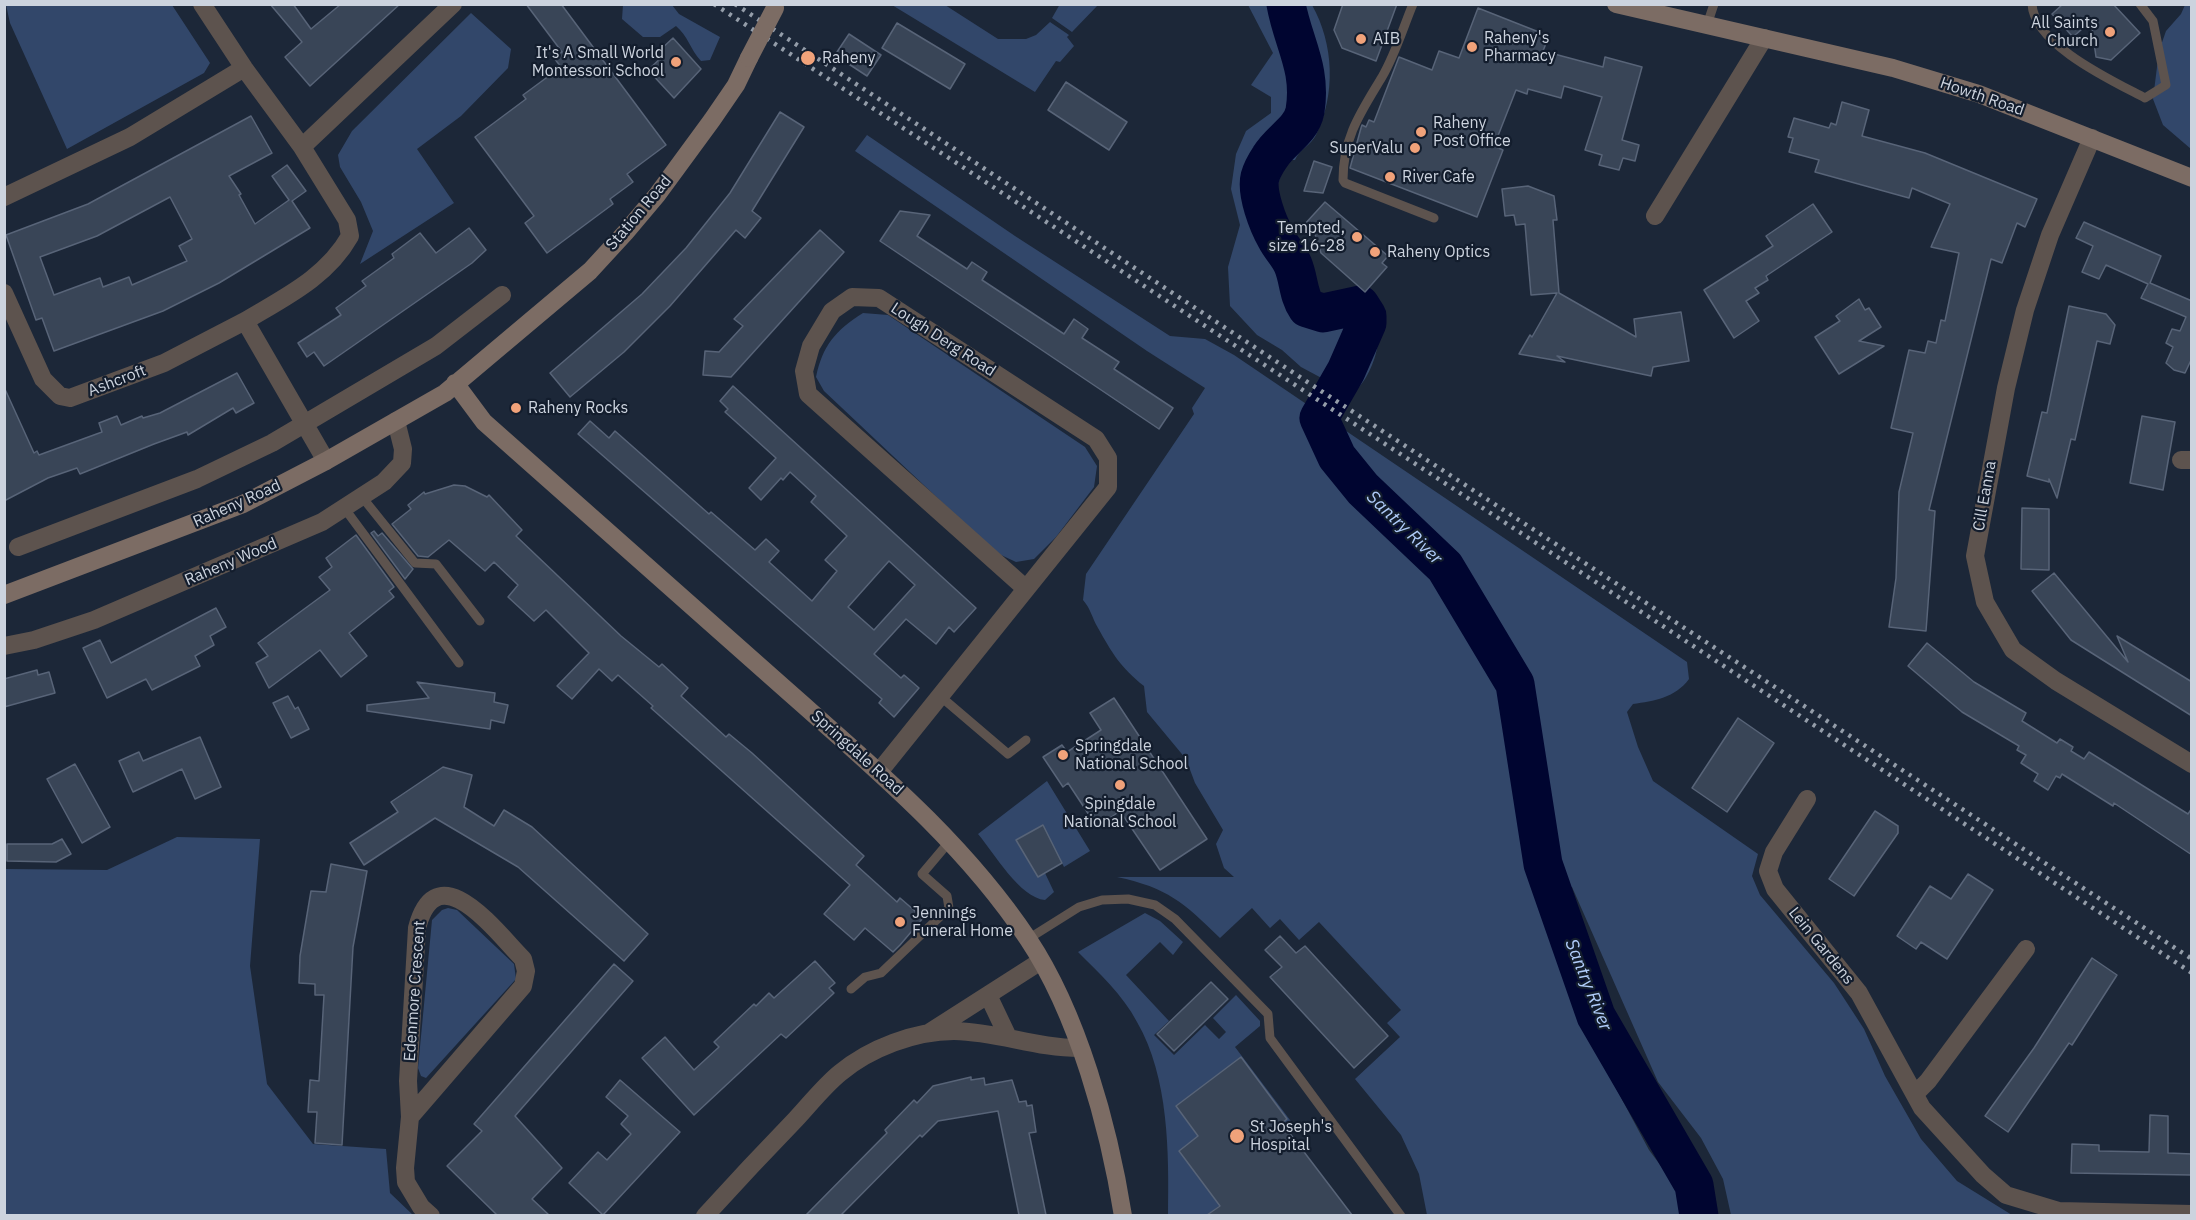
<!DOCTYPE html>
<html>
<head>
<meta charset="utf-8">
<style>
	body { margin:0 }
	#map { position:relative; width:2196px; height:1220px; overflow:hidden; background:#1c2738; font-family:"IBM Plex Sans",sans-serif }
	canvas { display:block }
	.frame { position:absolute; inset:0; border:6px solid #ccd3de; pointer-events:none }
</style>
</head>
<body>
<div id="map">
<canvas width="2196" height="1220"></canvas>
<div class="frame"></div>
</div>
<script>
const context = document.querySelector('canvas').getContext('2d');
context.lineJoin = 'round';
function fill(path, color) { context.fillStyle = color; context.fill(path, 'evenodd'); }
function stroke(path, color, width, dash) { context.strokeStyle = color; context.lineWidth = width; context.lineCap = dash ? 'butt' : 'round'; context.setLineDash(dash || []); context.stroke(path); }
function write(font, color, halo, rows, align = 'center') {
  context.font = font + ' "IBM Plex Sans",sans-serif'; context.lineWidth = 4.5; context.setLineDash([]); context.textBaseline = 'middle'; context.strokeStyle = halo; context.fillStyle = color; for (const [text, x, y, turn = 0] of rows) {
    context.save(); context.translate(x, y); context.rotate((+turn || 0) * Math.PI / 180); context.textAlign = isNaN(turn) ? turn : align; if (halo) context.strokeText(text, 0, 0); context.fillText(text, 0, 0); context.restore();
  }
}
fill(new Path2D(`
	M1060,4H1098V5L1072,32L1052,18Z
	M6,5H172L210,63L204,73L67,149L10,23Z
	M623,5H672L679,14L720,37L710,60L701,61C690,49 688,36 676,26L660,37H643L622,19Z
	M892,5H945L998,39H1026L1036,35L1050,22L1069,35L1067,37L1074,46L1060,62L1056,61L1035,92Z
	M1248,5H1312C1334,44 1336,94 1316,135C1311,145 1299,150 1295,160H1289L1283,169L1265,224C1278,247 1287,264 1293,289L1313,305C1329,305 1348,294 1364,302C1392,317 1375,373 1357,389L1329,382L1301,367L1282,350L1257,335L1230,306L1228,267L1240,225L1231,189L1236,154L1246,131L1271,113V97L1251,85L1273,53Z
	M2185,5H2191V149L2163,125L2153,99L2159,51L2166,31L2181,14Z
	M471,13L511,49L508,68L461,116L417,149L454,203L360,264L373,231L361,202L340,167L338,155L352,131Z
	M867,135L1015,236L1170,336L1205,339L1234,355L1687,662L1689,679C1675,698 1654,701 1633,704L1627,712L1638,747L1653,781L1758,854L1752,876L1760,895L1834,983L1864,1029L1885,1076L1921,1139L1957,1181L2012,1215H1731L1723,1179L1701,1138L1658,1082L1572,887L1536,885L1561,947L1579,1019L1649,1150L1673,1182L1688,1215H1427L1419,1174L1401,1135L1355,1079L1400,1037L1387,1023L1401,1010L1319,922L1299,940L1280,919L1270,928L1252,908L1220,938C1183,902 1168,888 1117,877H1234L1224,868L1216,844L1223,830L1195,783L1186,759L1147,712L1144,686C1121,668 1112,653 1098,628C1092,618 1091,609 1083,600L1086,574L1194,414L1192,408L1205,388L1147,351L855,151Z
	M863,313L888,315L1085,447L1097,466L1094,487L1056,537L1034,559L1016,562L1001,555L981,539L824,391L816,377C823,345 835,331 863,313Z
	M1047,781L1090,851L1064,867L1043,825L1017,840L1045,873L1054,892L1045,900C1020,898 994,853 978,834Z
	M177,837L260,839L250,966L267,1084L313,1144L386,1149L390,1193L413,1215H5V869L107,870Z
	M448,908L457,910L514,964L516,979L426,1078L421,1076L418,1068L432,920L442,910Z
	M1145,913L1160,921L1183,942L1173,955L1160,942L1126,975L1169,1021L1154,1035L1174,1055L1205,1025L1219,1039L1226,1032L1213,1018L1236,995L1260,1021V1026L1235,1047L1296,1128L1277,1125L1240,1190L1207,1215H1168C1169,1153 1169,1077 1137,1022C1123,995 1099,973 1078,952Z`), '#32476a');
stroke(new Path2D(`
	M1286,4C1293,43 1312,68 1305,111C1301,131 1280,140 1270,157C1266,163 1262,170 1260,177C1256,193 1268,224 1276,238C1281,248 1289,255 1293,265C1299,279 1298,295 1307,308L1323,313L1360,305L1367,316V323L1346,371L1319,418L1337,457L1363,489L1445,567L1515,684L1543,864L1596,1016L1694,1185L1699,1216`), '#000530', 39);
const building = new Path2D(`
	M270,4H293L311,29L341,4H400L310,86L285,57L302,42Z
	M526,4H561L666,145L627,174L633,182L610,199L613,204L547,253L525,223L534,216L475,137L526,99L523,95L561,67L554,58L562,52Z
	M1343,4H1397L1376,61L1342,48L1334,30Z
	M2063,4H2113L2140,33L2111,60L2096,57L2091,21L2073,37L2052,14Z
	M1478,8L1549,36L1543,51L1603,67L1605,57L1642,67L1622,140L1639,145L1635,161L1623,158L1619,170L1599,165L1602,155L1585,150L1602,97L1564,86L1561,98L1528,89L1527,94L1516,90L1494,146L1503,150L1477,217L1350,168L1361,128L1362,125L1366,127L1369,120L1374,122L1399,57L1432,70L1439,51L1459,58Z
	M897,23L965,64L950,89L882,48Z
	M849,34L881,55L867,76L835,55Z
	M673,38L701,69L674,98L648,70L663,56L659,51Z
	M1066,82L1127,122L1109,150L1048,110Z
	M1842,102L1869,110L1862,136L1925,153L2037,199L2025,227L2017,223L2002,263L1991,259L1929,510L1935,511L1926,631L1889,627L1896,578L1899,492L1913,433L1891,428L1909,350L1925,353L1928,341L1936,343L1941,320L1945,321L1959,253L1931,247L1950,204L1912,188L1909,198L1815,172L1819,160L1789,152L1793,138L1788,137L1794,118L1829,128L1831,123L1836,125Z
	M780,112L804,127L752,211L761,218L745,238L736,230L670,306L624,352L570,397L550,373L642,294L686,248L730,193Z
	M251,116L272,153L229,176L241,194L239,195L255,224L289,200L272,176L287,165L306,191L292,201L310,228L219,283L163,311L54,351L42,318L36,320L6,235L88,204ZM170,197L192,239L179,246L187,261L132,285L129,277L103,287L100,278L54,295L40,257L97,236Z
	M1314,161L1332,167L1323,193L1304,191Z
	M1528,186L1554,196L1557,220H1553L1559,293L1636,337L1634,319L1681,312L1689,361L1653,367L1651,376L1557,356L1565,362L1519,354L1530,335L1532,337L1557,293L1531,295L1525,224L1516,225L1514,215L1505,216L1502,189Z
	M1325,202L1388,256L1382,263L1387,267L1365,292L1321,253L1315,234L1304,225Z
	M1813,204L1832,232L1766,276L1768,280L1755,288L1759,293L1746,301L1759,321L1734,338L1704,290L1773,246L1766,236Z
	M900,211L930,215L917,236L967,269L972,262L987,272L982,280L1064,334L1074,319L1088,329L1082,338L1119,362L1114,369L1173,408L1159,429L880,241Z
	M2084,222L2161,256L2150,283L2192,301V358L2185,373L2174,370L2166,363L2173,347L2166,343L2172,329L2180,331L2186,317L2141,298L2148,284L2106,265L2099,279L2082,272L2093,246L2076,238Z
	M469,228L486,250L472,263L324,366L314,352L307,357L298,343L341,315L336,308L366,286L362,281L394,258L392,254L420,233L436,253Z
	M820,230L844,252L731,377L703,375L705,351L719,352L743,326L734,319Z
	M1859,299L1865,310L1869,308L1881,327L1859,341L1884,346L1839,374L1815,337L1840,321L1836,316Z
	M2069,306L2106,314L2115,325L2110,344L2097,341L2075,440L2071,439L2057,498L2049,479V482L2027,476L2042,412L2047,413Z
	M237,373L254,403L236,413L233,408L188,435L187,432L154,444L80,474L77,468L48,478L4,501V387L34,453L37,451L39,455L102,432L99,423L117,416L121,425L142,416L143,418L160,413Z
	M733,386L976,608L954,632L949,627L936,644L906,619L874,654L901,678L904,675L919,688L894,717L879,703L882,699L578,434L590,421L609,438L615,431L709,514L711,512L755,550L766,539L779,551L769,562L812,601L837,571L825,560L847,536L811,502L816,496L790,472L783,480L781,478L761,500L749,488L776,458L725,412L728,409L720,401ZM889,561L915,585L874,630L848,607Z
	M2142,416L2175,422L2163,490L2130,483Z
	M454,485L465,486L487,497L489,495L522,530L516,536L621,636L659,667L662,664L688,688L681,696L726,737L729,734L752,753L864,856L856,865L897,902L900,898L923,918L900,945L893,952L865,928L854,940L824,914L850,885L651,708L653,706L618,675L612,681L599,669L572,699L557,686L589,653L546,610L534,621L508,597L518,585L494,562L485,571L449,540L428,557L418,556L392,524L411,509L408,505L424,492L425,494Z
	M2022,508L2049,509V570L2021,569Z
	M374,531L378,536L382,533L413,569L405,579L371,533Z
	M356,535L394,587L389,591L394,597L349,633L367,656L341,677L320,650L269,688L256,663L268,656L258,643L330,590L319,577L332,567L326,558Z
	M2054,573L2128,662L2117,636L2192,682V716L2071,640L2032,591Z
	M216,608L226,627L210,636L214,645L195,656L200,666L152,690L146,679L107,698L83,648L100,640L111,663Z
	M1927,643L1974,682L2026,713L2022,721L2057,743L2060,739L2073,747L2071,751L2084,759L2089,752L2188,814L2192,808V855L2114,803L2113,806L2062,774L2060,778L2056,776L2048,790L2034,781L2038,774L2021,763L2026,755L2017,750L2019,746L1962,712L1908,666Z
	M37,670L38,675L49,672L55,693L4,707V679Z
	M417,682L495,693L494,702L508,705L504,723L491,720L490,729L367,711V705L429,698Z
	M288,696L295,709L298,707L309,729L291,738L273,703Z
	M1114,698L1207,839L1160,870L1120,811L1097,827L1068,783L1063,787L1043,757L1062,745L1067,752L1101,730L1090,713Z
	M1738,718L1774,743L1727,812L1692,788Z
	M200,737L221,787L195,799L182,769L133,792L119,761L139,752L143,761Z
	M75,764L110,827L82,843L47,779Z
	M443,767L472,775L464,807L494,826L504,810L532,827L648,934L624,961L518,867L435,818L364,865L350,843L398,812L391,802Z
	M1875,811L1898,826V833L1854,896L1829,879Z
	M1043,825L1062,863L1038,877L1016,840Z
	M62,839L71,854L56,862L7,861V844H52Z
	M331,864L367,871L353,947L342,1145L315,1143L317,1112H308L310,1080L319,1081L324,995H315V984L299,983L300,956L311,891L326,892Z
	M1968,874L1993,890L1947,959L1921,942L1916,949L1897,936L1930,886L1951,899Z
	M1280,936L1296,953L1305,946L1388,1036L1354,1068L1270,977L1282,967L1265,950Z
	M2092,958L2117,975L2072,1045L2069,1043L2008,1132L1985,1116L2034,1048Z
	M815,961L835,983L829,988L834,993L786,1038L781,1034L694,1115L642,1058L665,1037L694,1070L719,1047L714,1042L754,1004L756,1006L769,993L774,998Z
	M614,964L633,981L515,1116L562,1168L532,1199L549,1215H497L447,1166L482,1131L474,1124Z
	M1211,982L1228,999L1174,1051L1157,1034Z
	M1241,1057L1287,1119L1282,1123L1352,1215H1207L1220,1206L1179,1151L1198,1136L1176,1106Z
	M971,1077V1080L984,1078L985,1085L1012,1080L1019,1102L1026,1101L1027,1106L1032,1105L1036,1132L1029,1133L1046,1215H1019L998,1111L938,1121L922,1137L920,1135L841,1215H806L887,1133L885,1130L914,1100L917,1103L933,1086Z
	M620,1080L680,1132L603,1215L569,1183L598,1152L607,1160L631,1134L621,1124L628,1116L606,1097Z
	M2150,1115L2168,1116V1153L2192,1154V1175L2071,1173L2072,1144L2099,1145V1151L2149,1152Z`);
fill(building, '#394557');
stroke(building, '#586478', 1.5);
stroke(new Path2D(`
	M1413,4C1403,28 1395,55 1382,77C1361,112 1343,137 1343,180L1345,183L1434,218
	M2032,4C2034,45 2113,81 2145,98L2166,85L2153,21L2140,4
	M1707,25L1714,4
	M362,497L415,563L436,564L480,621
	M345,509L459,663
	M940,696L1008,754L1026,740
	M1028,939L1079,907L1102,900L1128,899L1155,905L1175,919L1268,1014L1270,1038L1401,1216
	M851,989L865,977L881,973L949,908L947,896L922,874L949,842`), '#5d534e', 9);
stroke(new Path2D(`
	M202,4L244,68L302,147L347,220L350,236C327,277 285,297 245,321L326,461
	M2092,138L2050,235L2025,310L2006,388L1975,556L1985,602L2013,650L2056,681L2192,764
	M302,147L453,4
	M4,197L130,137L244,68
	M1655,216L1764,38
	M4,293L43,379L60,396L70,398L164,363L245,321
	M2181,460H2192
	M18,547L197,479L272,443L436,346L502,295
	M4,646L34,640L94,620L322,522L384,482L402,463L403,449L396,421
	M879,772L1108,487V458L1096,439L879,298L852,297L832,311L811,346L804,371L808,394L1025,588
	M1807,799L1774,852L1768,871L1775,889L1859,993L1922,1108L1983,1175L2006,1195L2059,1211L2192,1214
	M988,995L1008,1037
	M930,1032L1041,961
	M1915,1094L1928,1081L2026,949
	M410,1117L523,986L526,971L523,959C497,933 437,851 417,928L408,1081L410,1117L405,1168L406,1182L421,1207L431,1216
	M705,1216C735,1183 765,1151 796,1119C810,1104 824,1086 840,1073C870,1048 915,1031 954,1031C1000,1032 1035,1048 1080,1048`), '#5d534e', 18);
stroke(new Path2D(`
	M1616,4L1893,68L1979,94L2192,178
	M455,383L484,422C584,511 684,599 783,687C871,765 963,841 1028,939C1078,1014 1109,1127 1123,1216
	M4,595L243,504L326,461L445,393L590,271L625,233L657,195L712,120L736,85L749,58`), '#7c6c64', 18);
stroke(new Path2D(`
	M714,4L2192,973
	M735,4L1315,387L2192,959`), '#949da9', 4.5, [3, 6]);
stroke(new Path2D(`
	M749,58L775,8`), '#7c6c64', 18);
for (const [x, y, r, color] of [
	[2110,32,6,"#f0a27a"],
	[1361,39,6,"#f0a27a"],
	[1472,47,6,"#f0a27a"],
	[808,58,8,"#f0a27a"],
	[676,62,6,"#f0a27a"],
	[1421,132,6,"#f0a27a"],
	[1415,148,6,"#f0a27a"],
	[1390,177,6,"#f0a27a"],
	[1357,237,6,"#f0a27a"],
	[1375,252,6,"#f0a27a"],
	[516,408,6,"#f0a27a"],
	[1063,755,6,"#f0a27a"],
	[1120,785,6,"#f0a27a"],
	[900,922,6,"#f0a27a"],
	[1237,1136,8,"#f0a27a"]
]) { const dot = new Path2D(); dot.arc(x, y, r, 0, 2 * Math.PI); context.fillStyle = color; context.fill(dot); stroke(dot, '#131d2d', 2); }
write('16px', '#ccd3de', '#131d2d', [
	["All Saints",2098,23,"right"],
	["Church",2098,41,"right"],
	["Raheny's",1484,38],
	["Pharmacy",1484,56],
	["AIB",1373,39],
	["It's A Small World",664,53,"right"],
	["Montessori School",664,71,"right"],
	["Raheny",822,58],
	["Raheny",1433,123],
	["Post Office",1433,141],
	["SuperValu",1403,148,"right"],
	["River Cafe",1402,177],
	["Tempted,",1345,228,"right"],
	["size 16-28",1345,246,"right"],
	["Raheny Optics",1387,252],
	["Raheny Rocks",528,408],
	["Springdale",1075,746],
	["National School",1075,764],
	["Spingdale",1120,804,"center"],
	["National School",1120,822,"center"],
	["Jennings",912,913],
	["Funeral Home",912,931],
	["St Joseph's",1250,1127],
	["Hospital",1250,1145]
], 'left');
write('16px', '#ccd3de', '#131d2d', [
	["Howth Road",1982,97,19],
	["Station Road",639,213,-50],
	["Lough Derg Road",943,340,33],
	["Ashcroft",117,381,-21],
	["Cill Eanna",1985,496,-80],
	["Raheny Road",237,504,-24],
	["Raheny Wood",231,562,-23],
	["Springdale Road",857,753,42],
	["Lein Gardens",1821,946,51],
	["Edenmore Crescent",415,991,-86]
]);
write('italic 18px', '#b0ccfa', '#131d2d', [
	["Santry River",1404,528,44],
	["Santry River",1588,985,68]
]);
</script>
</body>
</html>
